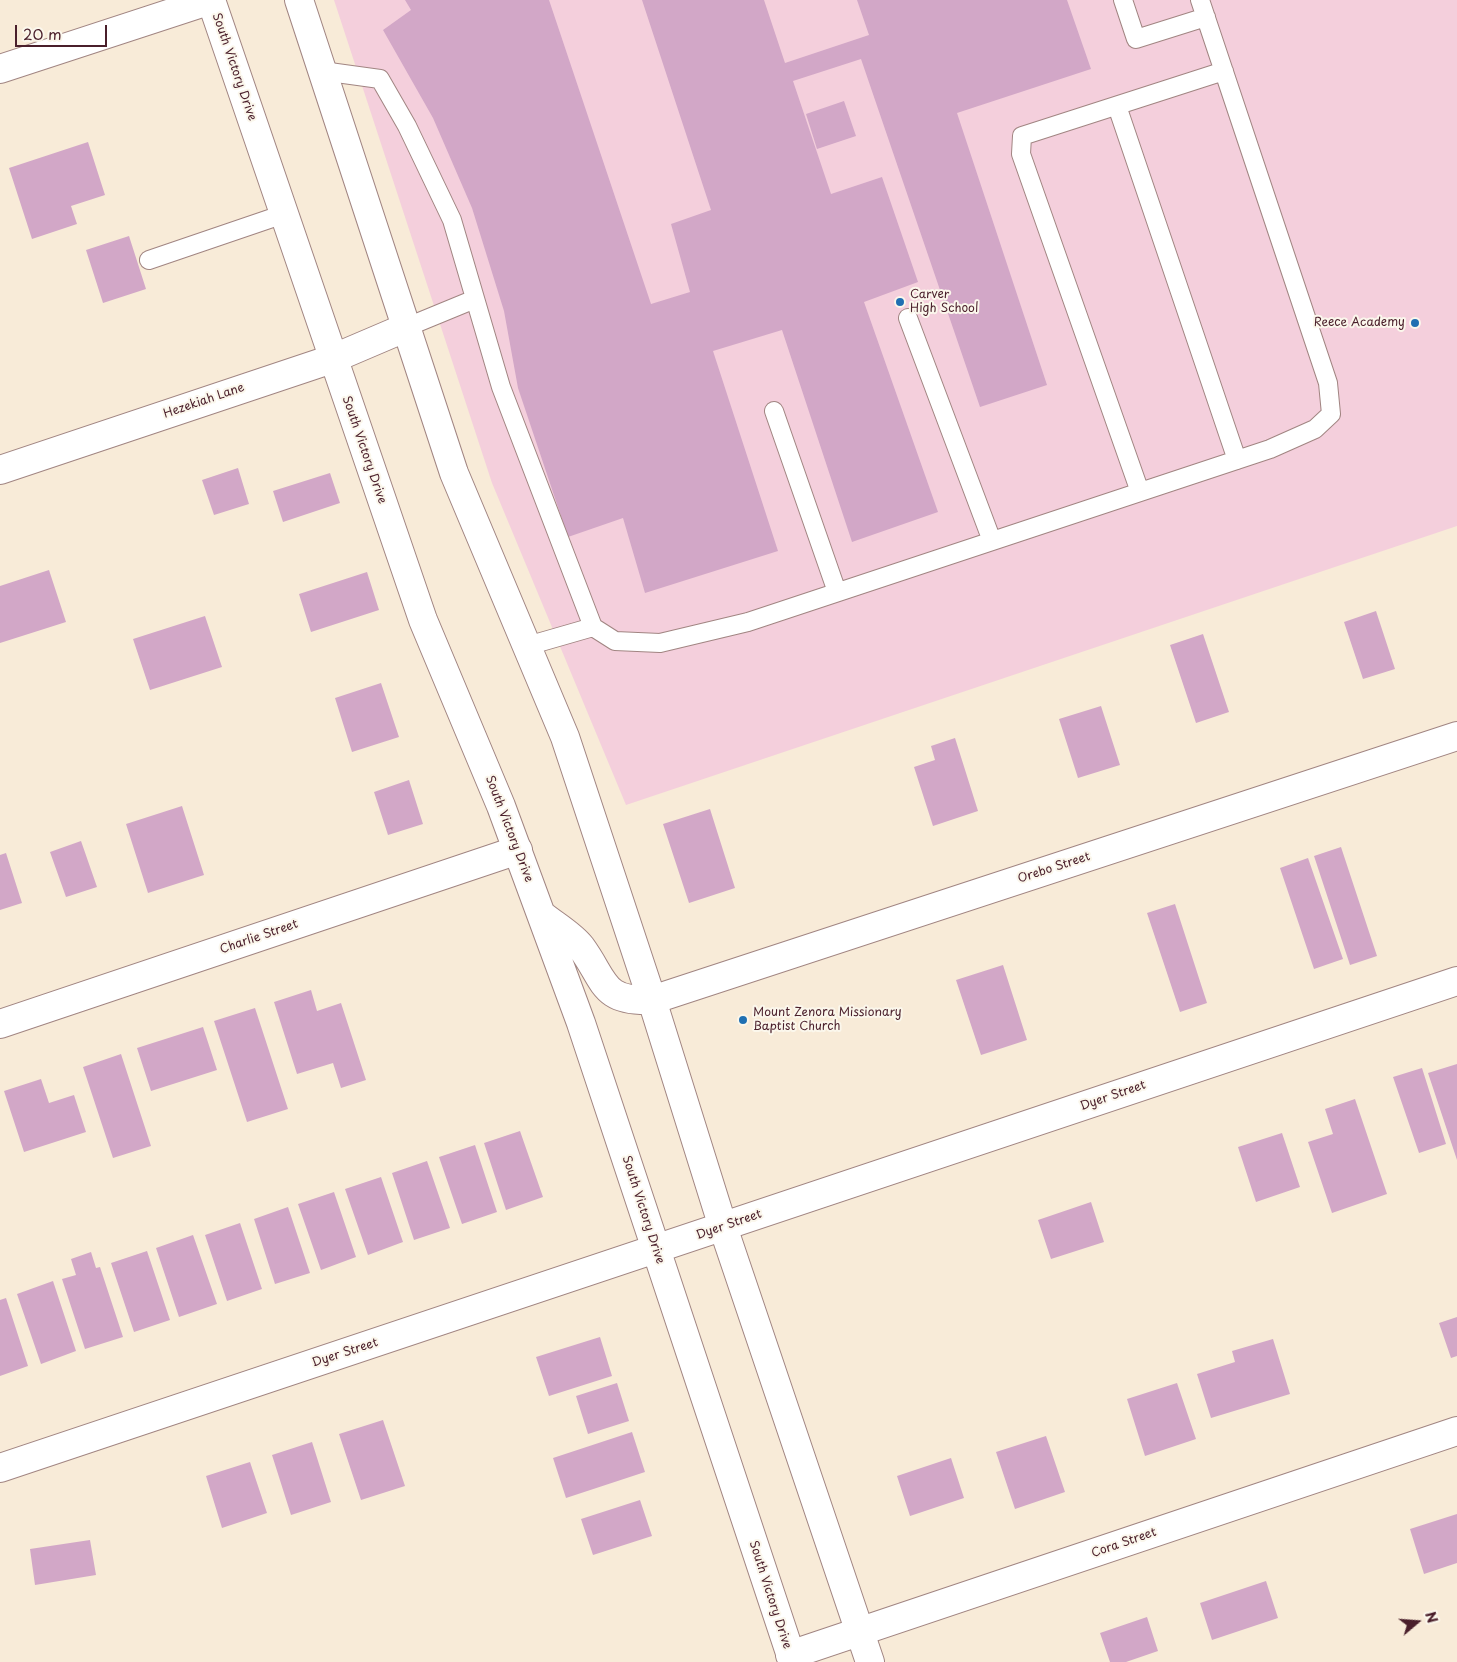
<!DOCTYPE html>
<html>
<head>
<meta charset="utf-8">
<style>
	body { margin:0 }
	#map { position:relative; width:1457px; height:1662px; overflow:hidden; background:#f8ebd8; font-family:"Playpen Sans",sans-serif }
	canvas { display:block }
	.north { position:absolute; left:1392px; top:1597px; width:50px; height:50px; -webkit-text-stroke:4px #fbf7ec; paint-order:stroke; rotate:72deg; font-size:14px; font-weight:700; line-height:20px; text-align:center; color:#4a1f2b }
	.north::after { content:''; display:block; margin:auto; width:18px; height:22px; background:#4a1f2b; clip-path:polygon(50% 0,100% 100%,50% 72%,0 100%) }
	.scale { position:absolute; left:15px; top:25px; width:92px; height:22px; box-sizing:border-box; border:2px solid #4a1f2b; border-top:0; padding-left:6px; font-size:15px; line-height:18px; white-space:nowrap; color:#4a1f2b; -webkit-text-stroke:4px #fbf7ec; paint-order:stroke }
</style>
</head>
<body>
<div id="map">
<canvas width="1457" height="1662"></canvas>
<div class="north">N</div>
<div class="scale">20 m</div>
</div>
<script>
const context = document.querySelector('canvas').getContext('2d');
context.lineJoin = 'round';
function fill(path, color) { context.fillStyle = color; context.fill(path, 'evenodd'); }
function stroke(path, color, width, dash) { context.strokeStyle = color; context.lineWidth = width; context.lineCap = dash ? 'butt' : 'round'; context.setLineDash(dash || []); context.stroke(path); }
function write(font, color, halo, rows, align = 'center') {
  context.font = font + ' "Playpen Sans",sans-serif'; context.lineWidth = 4; context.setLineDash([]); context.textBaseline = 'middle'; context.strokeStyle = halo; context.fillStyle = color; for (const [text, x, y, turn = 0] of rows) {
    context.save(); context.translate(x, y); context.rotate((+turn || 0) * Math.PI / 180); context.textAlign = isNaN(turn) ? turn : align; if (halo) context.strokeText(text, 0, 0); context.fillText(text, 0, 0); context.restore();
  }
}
fill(new Path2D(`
	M334,0H1457V526L626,805L492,483Z`), '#f4cfdc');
fill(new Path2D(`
	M405,0H549L651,304L690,292L671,224L711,210L642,0H764L785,63L869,35L857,0H1067L1091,69L957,113L1047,385L980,407L861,59L793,81L831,194L882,177L918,282L864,302L938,512L852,542L782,330L713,351L778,551L645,593L623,518L568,537L518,388L504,311L472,208L433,118L383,30L411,10Z
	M844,101L856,136L817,149L806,114Z
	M88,142L105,195L71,206L77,224L32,239L9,168Z
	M129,236L146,289L103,303L86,250Z
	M238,468L249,504L214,515L202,480Z
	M330,473L340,503L283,522L273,491Z
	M49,570L66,622L0,643V586Z
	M367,572L379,610L311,632L299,594Z
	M1376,611L1395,669L1363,679L1344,622Z
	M205,616L222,667L150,690L133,639Z
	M1203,634L1229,712L1196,723L1170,645Z
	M381,683L399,737L352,752L335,698Z
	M1101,706L1120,765L1078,778L1059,719Z
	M955,738L978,811L933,826L914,767L935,760L931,746Z
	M409,780L423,824L388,835L374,792Z
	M182,806L204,875L148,893L126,824Z
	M710,809L735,888L689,903L663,824Z
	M81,841L97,887L66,897L50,852Z
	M1341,847L1377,956L1350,965L1314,856Z
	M6,853L22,903L0,910V855Z
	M1308,858L1343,959L1314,969L1280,868Z
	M1175,904L1207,1003L1180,1012L1147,913Z
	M1003,965L1027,1040L981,1055L956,980Z
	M311,990L317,1011L341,1003L366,1080L341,1088L333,1063L297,1074L274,1002Z
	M255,1008L288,1109L247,1122L214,1021Z
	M203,1027L217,1070L151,1091L137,1048Z
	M121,1054L151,1146L113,1158L83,1067Z
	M1457,1064V1160L1428,1073Z
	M1422,1068L1446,1144L1419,1153L1393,1077Z
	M41,1079L49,1103L74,1095L86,1132L24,1152L4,1091Z
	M1355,1099L1387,1194L1332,1213L1308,1142L1333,1134L1325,1109Z
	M520,1131L543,1197L506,1210L484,1143Z
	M1282,1133L1300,1187L1256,1202L1238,1147Z
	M475,1145L497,1212L462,1224L439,1157Z
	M427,1161L450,1228L414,1240L392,1173Z
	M381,1177L403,1242L368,1255L345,1189Z
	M334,1192L356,1257L321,1270L298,1204Z
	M1091,1202L1104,1242L1051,1259L1038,1220Z
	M288,1207L310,1273L275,1284L254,1219Z
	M240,1223L262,1289L227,1301L205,1235Z
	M193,1235L217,1304L179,1317L156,1248Z
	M147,1251L170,1320L134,1332L111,1263Z
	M91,1252L96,1268L100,1267L123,1337L85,1349L62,1279L76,1275L71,1259Z
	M53,1281L76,1351L41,1364L17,1294Z
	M6,1298L28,1366L0,1376V1300Z
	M1457,1317V1356L1451,1358L1439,1323Z
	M600,1337L612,1376L549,1396L536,1357Z
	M1273,1339L1290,1394L1211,1418L1197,1374L1235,1362L1232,1351Z
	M617,1383L629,1421L588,1434L576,1396Z
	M1177,1383L1196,1439L1145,1456L1127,1399Z
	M383,1420L405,1486L361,1500L339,1434Z
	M632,1432L645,1472L566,1498L553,1458Z
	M1046,1436L1065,1492L1015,1509L996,1452Z
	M312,1442L331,1502L291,1515L272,1455Z
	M951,1458L964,1498L910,1516L897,1476Z
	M250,1462L267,1513L222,1528L206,1476Z
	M640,1500L652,1536L593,1555L581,1519Z
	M1457,1514V1563L1424,1574L1410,1529Z
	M90,1540L96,1575L35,1585L30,1549Z
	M1266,1581L1278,1618L1212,1640L1200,1603Z
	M1147,1617L1158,1651L1126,1662H1110L1100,1633Z`), '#d2a7c7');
const lane = new Path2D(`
	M1123,0L1136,39L1206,17
	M322,71L380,79L407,126L452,220L501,387L593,627
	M1117,106L1237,460
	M149,260L284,214
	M908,318L992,541
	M407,327L475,299
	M774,411L837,592
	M1140,492L1021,154L1022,136L1224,71
	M527,646L593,627L615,641L660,643L748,622L1270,449L1315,429L1331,414L1328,383L1200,0`);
const street = new Path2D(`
	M0,69L211,0
	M0,470L332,359L407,327
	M652,1000L1457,736
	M0,1024L518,850
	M0,1468L1457,981
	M790,1655L1457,1431`);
const secondary = new Path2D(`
	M211,0L423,620L501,806L581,1023L793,1662
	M299,0L454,473L565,737L652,1000L723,1227L870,1662
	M542,915C554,925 572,935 581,947C606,981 601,1002 652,1000`);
stroke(lane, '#a18582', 20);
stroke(street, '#a18582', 30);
stroke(secondary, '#a18582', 30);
stroke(lane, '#fff', 18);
stroke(street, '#fff', 28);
stroke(secondary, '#fff', 28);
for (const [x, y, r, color] of [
	[900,302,5,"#1f6fb2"],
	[1415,323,5,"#1f6fb2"],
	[743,1020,5,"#1f6fb2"]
]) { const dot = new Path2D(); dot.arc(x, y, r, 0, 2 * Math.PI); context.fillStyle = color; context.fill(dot); stroke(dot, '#fbf7ec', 2); }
write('12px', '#4a1f2b', '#fbf7ec', [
	["South Victory Drive",234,67,71],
	["Hezekiah Lane",204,401,-19],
	["South Victory Drive",364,450,71],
	["South Victory Drive",509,829,69],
	["Orebo Street",1054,868,-18],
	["Charlie Street",259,937,-19],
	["Dyer Street",1113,1096,-19],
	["South Victory Drive",643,1210,72],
	["Dyer Street",729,1225,-19],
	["Dyer Street",345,1353,-18],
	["Cora Street",1124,1543,-19],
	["South Victory Drive",770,1595,72]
]);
write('12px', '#4a1f2b', '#fbf7ec', [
	["Carver",910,295],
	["High School",910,309],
	["Reece Academy",1405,323,"right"],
	["Mount Zenora Missionary",753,1013],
	["Baptist Church",753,1027]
], 'left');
</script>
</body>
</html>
